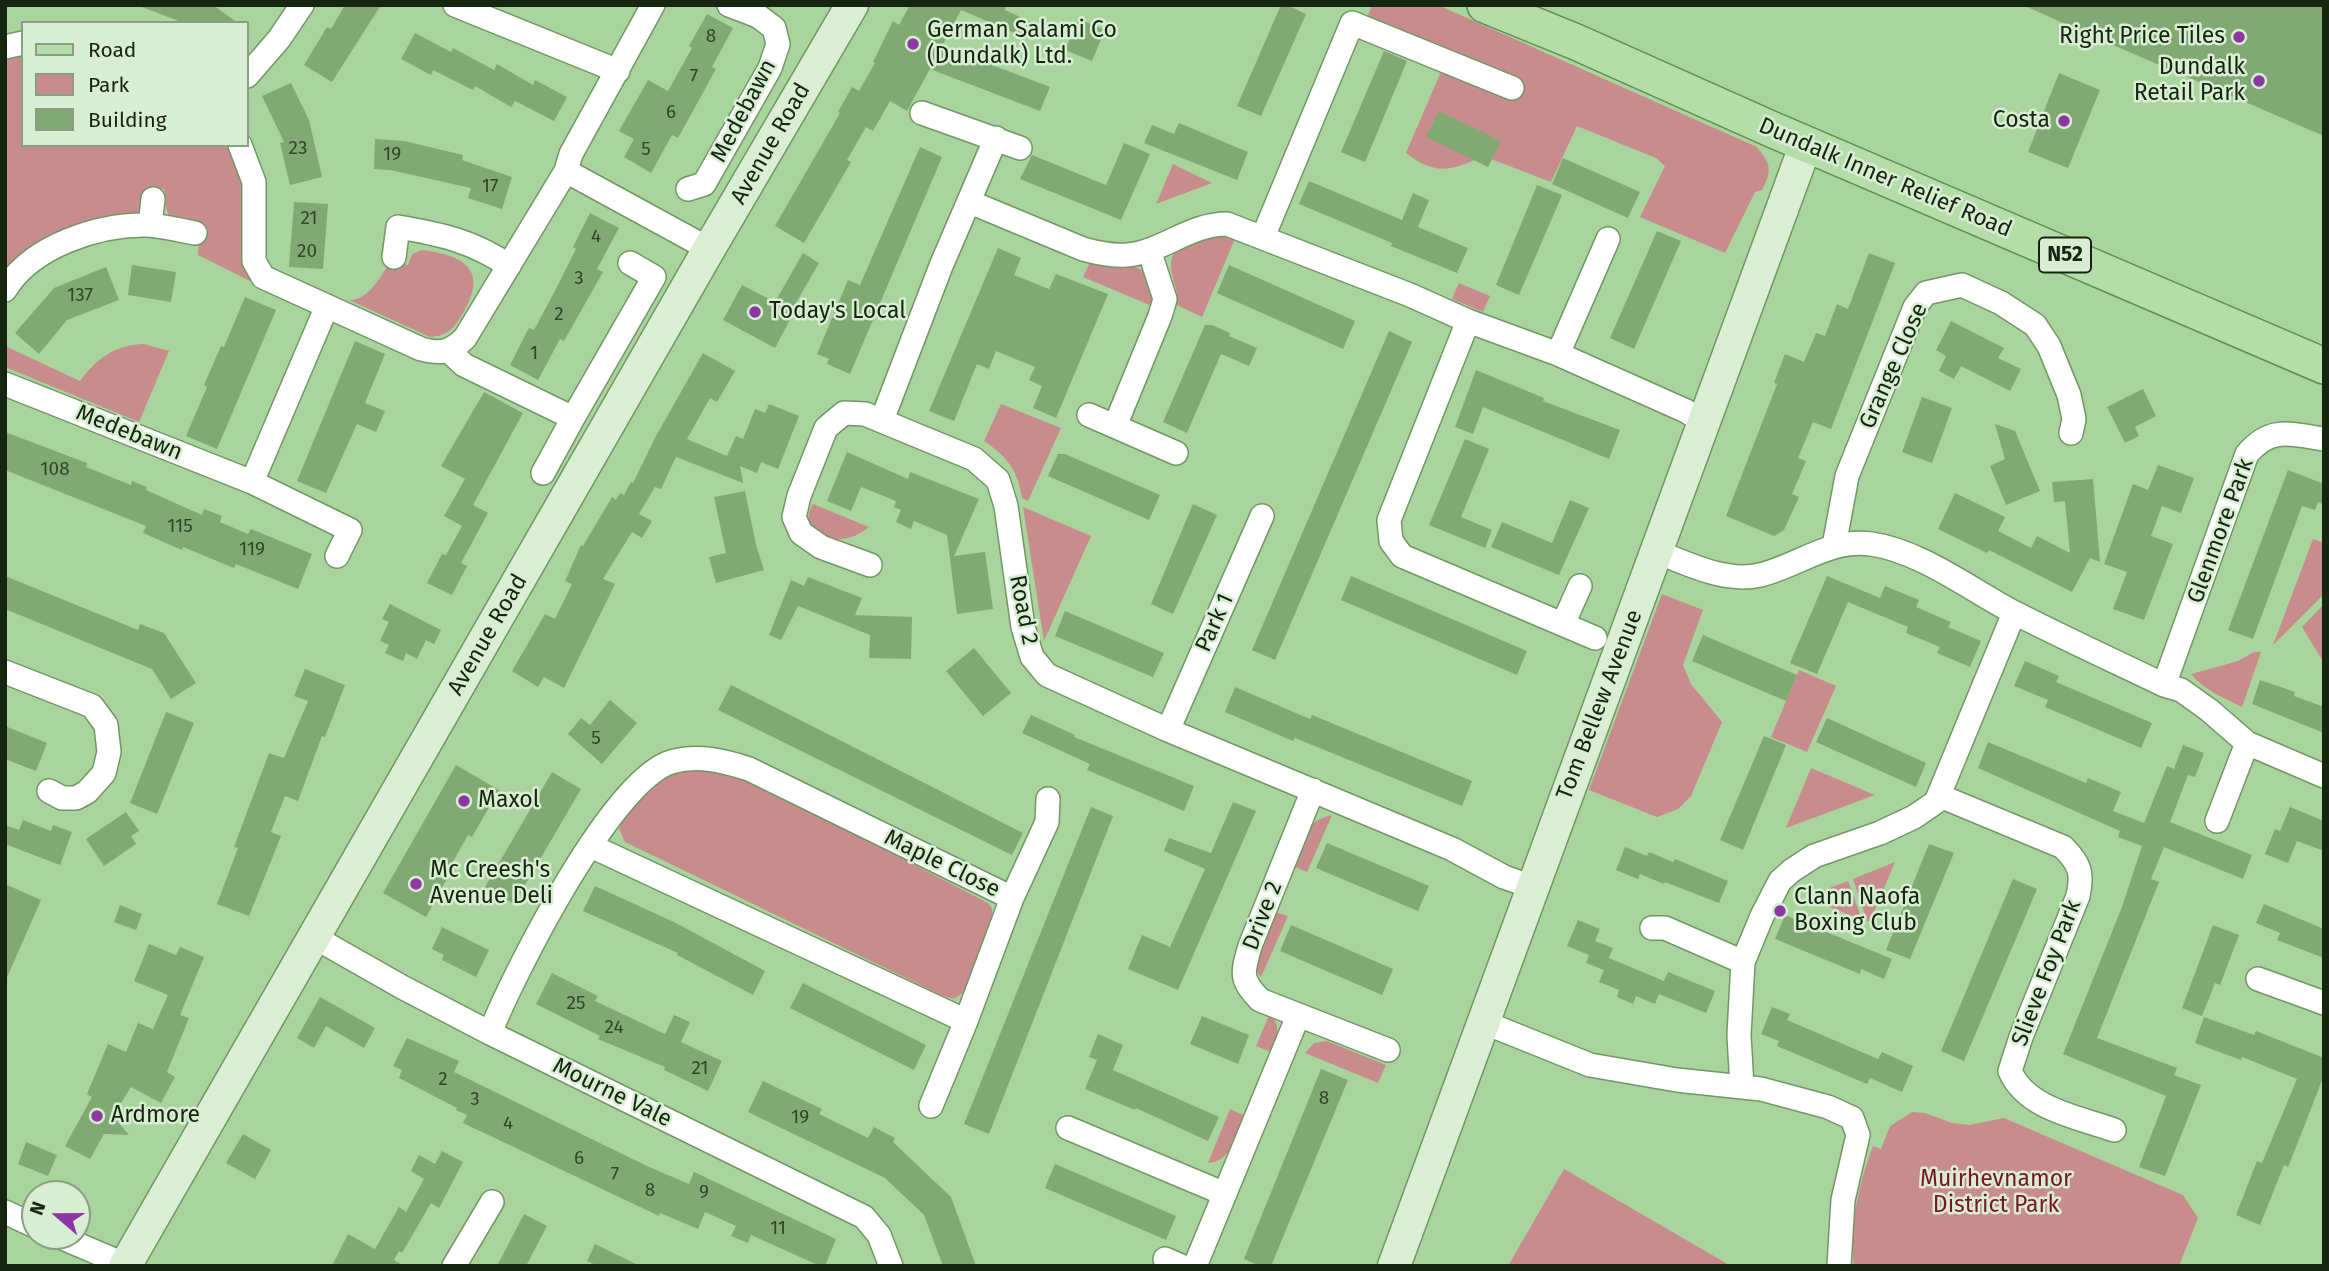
<!DOCTYPE html>
<html>
<head>
<meta charset="utf-8">
<style>
	body { margin:0 }
	#map { position:relative; width:2329px; height:1271px; overflow:hidden; background:#a9d49d; font-family:"Fira Sans",sans-serif }
	canvas { display:block }
	.frame { position:absolute; inset:0; border:7px solid #152510; pointer-events:none }
	.legend { position:absolute; left:21px; top:21px; width:228px; height:126px; box-sizing:border-box; background:#d8eed2; border:2px solid #8a9e84; margin:0; padding:9px 12px; list-style:none; font-size:21px; color:#152510 }
	.legend li { display:flex; align-items:center; gap:14px; height:35px }
	.legend b { width:35px; border:2px solid #8a9e84 }
	.north { position:absolute; left:21px; top:1180px; width:70px; height:70px; box-sizing:border-box; background:#d8eed2; border:2px solid #8a9e84; border-radius:50%; rotate:290deg; font-size:19px; font-weight:700; line-height:28px; text-align:center; color:#152510 }
	.north::after { content:''; display:block; margin:auto; width:24px; height:32px; background:#8d36a4; clip-path:polygon(50% 0,100% 100%,50% 72%,0 100%) }
</style>
</head>
<body>
<div id="map">
<canvas width="2329" height="1271"></canvas>
<div class="frame"></div>
<ul class="legend">
<li><b style="height:9px;background:#b5dda9"></b>Road</li>
<li><b style="height:19px;background:#c98c8d"></b>Park</li>
<li><b style="height:19px;background:#81a974"></b>Building</li>
</ul>
<div class="north">N</div>
</div>
<script>
const context = document.querySelector('canvas').getContext('2d');
context.lineJoin = 'round';
function fill(path, color) { context.fillStyle = color; context.fill(path, 'evenodd'); }
function stroke(path, color, width, dash) { context.strokeStyle = color; context.lineWidth = width; context.lineCap = dash ? 'butt' : 'round'; context.setLineDash(dash || []); context.stroke(path); }
function write(font, color, halo, rows, align = 'center') {
  context.font = font + ' "Fira Sans",sans-serif'; context.lineWidth = 5; context.setLineDash([]); context.textBaseline = 'middle'; context.strokeStyle = halo; context.fillStyle = color; for (const [text, x, y, turn = 0] of rows) {
    context.save(); context.translate(x, y); context.rotate((+turn || 0) * Math.PI / 180); context.textAlign = isNaN(turn) ? turn : align; if (halo) context.strokeText(text, 0, 0); context.fillText(text, 0, 0); context.restore();
  }
}
fill(new Path2D(`
	M1372,5H1438L1757,147C1770,163 1773,170 1762,190L1755,192L1725,253L1640,217L1665,166L1656,158L1577,126L1551,182L1483,156C1451,171 1436,176 1406,153L1443,67L1362,31Z
	M23,47V145H235L245,170L249,275L252,282L198,255L200,223C167,217 167,223 164,189H147L144,207L136,215L81,226L49,237L23,254L5,276V52Z
	M1173,164L1212,183L1156,204Z
	M1237,234L1202,317L1177,305C1180,282 1162,270 1177,247L1199,237Z
	M422,250C464,255 489,270 463,313C454,328 448,336 430,337L349,300C370,300 380,276 391,261L408,265L412,254Z
	M1090,262C1106,269 1113,262 1128,265C1150,269 1156,286 1152,306L1083,277Z
	M1459,283L1490,296L1483,312L1452,299Z
	M144,344L169,351L139,422L5,367V346L80,381C97,358 115,345 144,344Z
	M1001,404L1061,428L1028,501L1022,498C1018,471 1007,456 984,441Z
	M813,504L869,527C855,538 844,541 826,538C812,528 803,520 813,504Z
	M1023,507L1091,536L1044,641Z
	M2313,539L2324,543V594L2273,645Z
	M1662,594L1703,610L1683,665L1691,684L1722,722L1691,796L1678,809L1657,817L1589,790Z
	M2324,604V663L2302,627Z
	M2254,652H2261L2242,707C2224,698 2204,690 2191,674L2238,661Z
	M1799,670L1836,686L1807,752L1771,737Z
	M1811,768L1875,795L1786,828Z
	M707,770L750,780L988,903L992,909L993,920L967,990L954,999L941,995L625,842L619,829C633,787 665,771 707,770Z
	M1332,815L1307,872L1290,865C1302,842 1304,821 1332,815Z
	M1895,862L1870,921H1867L1853,879Z
	M1848,881L1862,920L1806,897Z
	M1272,911L1288,916L1261,977L1255,968Z
	M1270,1013C1281,1026 1278,1037 1271,1052L1256,1046Z
	M1327,1041L1386,1065L1378,1083L1305,1053L1314,1043Z
	M1230,1109L1245,1116C1237,1134 1231,1162 1208,1163Z
	M1912,1112L1925,1113L1952,1123L1969,1125L2004,1118L2183,1195L2198,1218L2179,1266H1854C1849,1226 1859,1183 1873,1146L1881,1149L1890,1126Z
	M1564,1169L1731,1266H1508Z`), '#c98c8d');
fill(new Path2D(`
	M142,5H213L238,23H184L142,7Z
	M345,5H381L332,82L304,65L327,27L331,29Z
	M910,5H1006L1005,10L1031,22L1024,37L961,10L942,46L1050,87L1040,111L930,69L907,111L890,101L873,131L866,127L847,160L851,162L804,243L775,226L840,113L838,112L852,87L859,91L875,63L873,62L893,21L899,25Z
	M1281,5H1287L1306,14L1261,116L1237,106Z
	M2023,5H2324V136L2085,33Z
	M707,14L733,28L712,67L716,69L699,100L678,138L672,135L651,173L624,157L634,139L619,131L648,80L668,91L692,48L689,46Z
	M1079,19L1105,30L1092,61L1065,50Z
	M415,33L451,52L453,48L494,70L497,64L533,85L535,80L567,97L554,121L515,101L511,107L475,86L473,90L433,70L431,75L401,59Z
	M1384,51L1407,61L1365,162L1341,152Z
	M2059,73L2100,90L2068,168L2028,152Z
	M291,83L309,120L322,177L290,185L280,143L284,142L262,96Z
	M1439,111L1501,141L1488,167L1426,137Z
	M1179,123L1248,152L1237,180L1144,143L1152,125L1174,134Z
	M375,139L404,141L463,155L462,160L512,177L502,209L468,198L471,188L390,170L374,169Z
	M1124,143L1150,154L1121,220L1020,179L1032,155L1106,185Z
	M920,147L942,157L850,374L827,364L829,359L817,354L848,280L860,285Z
	M1563,158L1640,192L1628,218L1552,184Z
	M1309,181L1402,220L1413,193L1429,200L1418,227L1468,248L1457,273L1391,246L1392,243L1299,204Z
	M1537,185L1562,195L1519,295L1496,285Z
	M294,202L328,204L323,269L289,267Z
	M590,213L619,228L597,269L603,272L564,341L560,339L538,380L510,365L529,328L534,330L557,287L576,249L573,247Z
	M1657,231L1681,241L1634,349L1610,338Z
	M998,248L1021,258L1014,275L1049,289L1056,274L1108,294L1056,418L1033,408L1042,386L1029,380L1035,367L996,351L989,369L977,364L954,421L929,411Z
	M803,253L819,263L789,315L792,316L775,348L723,320L742,285L775,302Z
	M1869,253L1895,263L1831,429L1813,422L1798,458L1806,461L1792,494L1799,497L1784,530L1774,536L1726,516L1777,384L1774,383L1785,354L1804,362L1816,333L1825,336L1837,304L1848,309Z
	M132,265L176,272L171,302L128,295Z
	M1229,265L1355,321L1343,349L1217,293Z
	M106,267L119,300L67,320L39,354L15,333L54,288Z
	M245,297L276,310L217,449L186,436L207,387L204,385L221,346L224,347Z
	M1951,321L2004,348L1998,358L2021,369L2010,391L1961,366L1954,379L1939,371L1946,356L1936,350Z
	M1205,325H1212L1230,333L1229,336L1257,348L1249,366L1221,354L1187,433L1163,422Z
	M1389,331L1412,342L1275,660L1252,650Z
	M355,341L385,354L365,403L385,411L376,432L357,424L326,493L297,481Z
	M703,353L735,371L717,402L710,398L687,439L727,456L736,436L743,439L755,409L765,413L769,404L799,416L778,469L761,462L757,473L740,466L743,483L676,457L661,489L655,487L639,514L652,521L642,538L632,532L603,579L615,584L564,688L544,677L538,687L512,671L545,614L555,619L572,584L565,581L581,545L583,546L612,497L616,500L620,493L624,495L631,482L633,483L656,436Z
	M1476,370L1544,398L1543,401L1620,430L1609,459L1483,407L1473,434L1455,427Z
	M2143,389L2156,416L2135,427L2139,436L2125,443L2107,407Z
	M484,392L523,413L473,505L488,513L461,563L467,566L452,595L427,583L442,554L446,555L462,526L444,516L465,479L441,466Z
	M1922,397L1952,408L1932,463L1902,452Z
	M1995,424L2015,431L2040,491L2006,505L1990,466L2005,459Z
	M5,432L87,463L86,467L131,485L132,481L147,487L146,490L202,515L204,509L222,516L220,522L248,534L251,529L312,554L298,589L236,564L234,568L183,547L182,550L143,533L146,526L5,470Z
	M1465,439L1489,449L1461,517L1492,530L1485,548L1429,525Z
	M847,452L908,479L910,472L979,499L954,556L985,552L993,609L957,614L947,535L914,521L911,529L896,522L901,510L894,507L896,501L861,487L851,511L827,501Z
	M1058,454H1065L1160,495L1149,520L1048,476Z
	M2158,465L2194,478L2181,513L2162,506L2151,536L2173,544L2144,620L2113,609L2127,572L2104,564L2133,484L2148,490Z
	M2288,470L2324,484V505L2318,502L2315,510L2302,506L2253,639L2228,630Z
	M2093,479L2100,562L2090,558L2072,592L1989,550L1987,553L1938,529L1955,493L2005,517L1998,531L2031,548L2037,536L2070,553L2065,501L2054,502L2052,482Z
	M745,491L756,545L764,570L716,583L709,557L726,553L714,497Z
	M1570,500L1589,508L1559,575L1491,547L1502,522L1552,543Z
	M1193,504L1217,515L1173,614L1151,604Z
	M5,576L138,630L140,624L164,633L196,683L171,699L152,669L5,609Z
	M1351,576L1527,651L1517,675L1341,600Z
	M1827,576L1880,598L1885,586L1919,600L1916,607L1951,622L1948,627L1981,641L1970,667L1937,653L1940,647L1906,633L1908,627L1848,602L1817,674L1790,663Z
	M808,577L862,598L855,615L912,617L911,659L869,658L870,635L798,606L781,640L769,635L791,580L804,586Z
	M390,604L441,630L434,644L426,640L417,659L406,653L403,661L385,653L389,645L380,641L389,622L382,619Z
	M1065,611L1164,653L1153,677L1055,636Z
	M1703,635L1797,675L1786,701L1692,661Z
	M974,648L1011,693L983,716L946,671Z
	M2025,661L2059,676L2056,682L2152,723L2141,748L2045,707L2048,700L2014,686Z
	M305,669L345,685L325,737L322,736L298,801L285,796L271,832L281,836L249,916L217,904L238,848L234,847L269,753L284,758L308,701L294,696Z
	M2260,680L2295,692L2294,696L2324,707V733L2252,704Z
	M731,685L1023,833L1012,855L718,710Z
	M1235,687L1310,719L1312,715L1472,781L1462,806L1295,738L1293,741L1225,712Z
	M610,700L637,723L602,764L568,734L581,718L590,725Z
	M166,712L194,723L157,814L130,803Z
	M1031,715L1075,735L1074,737L1194,786L1184,811L1087,770L1090,764L1022,733Z
	M1827,718L1926,763L1916,787L1816,742Z
	M5,726L47,743L36,771L5,759Z
	M1764,736L1786,745L1743,850L1720,840Z
	M1988,742L2086,783L2088,778L2121,792L2113,811L2144,823L2167,766L2174,769L2183,745L2204,753L2195,777L2188,775L2170,822L2252,855L2243,879L2164,847L2151,879L2159,882L2097,1038L2177,1068L2174,1075L2201,1085L2165,1176L2139,1167L2166,1096L2063,1054L2122,907L2142,846L2118,837L2120,831L1978,768Z
	M456,765L499,790L472,837L468,835L446,874L449,875L426,917L383,893Z
	M552,772L581,789L514,904L485,887Z
	M1233,802L1256,811L1178,990L1128,969L1142,935L1170,947L1205,869L1164,851L1169,838L1211,853Z
	M1091,807L1113,816L989,1134L964,1124Z
	M2290,807L2324,821V851L2297,841L2288,863L2265,854L2275,829L2280,831Z
	M126,812L139,831L131,836L136,844L104,866L86,839Z
	M23,820L51,831L53,825L72,832L60,865L5,844V825L19,830Z
	M1327,843L1429,886L1418,911L1316,868Z
	M1929,844L1954,853L1910,959L1886,950Z
	M1625,847L1647,856L1649,852L1673,862L1675,859L1728,881L1719,903L1665,882L1664,884L1640,874L1638,879L1616,870Z
	M2013,879L2037,889L1964,1061L1941,1051Z
	M5,884L41,900L5,982Z
	M595,886L676,923L765,971L753,995L677,955L678,953L583,911Z
	M2264,904L2324,929V958L2277,940L2280,933L2256,923Z
	M120,905L142,914L136,930L114,922Z
	M1785,915L1892,959L1884,979L1861,969L1860,974L1775,939Z
	M1578,920L1600,929L1595,941L1613,948L1604,970L1586,963L1589,955L1567,946Z
	M1291,925L1393,969L1382,995L1280,951Z
	M2213,925L2239,935L2220,985L2215,983L2202,1016L2182,1008Z
	M442,927L489,950L476,977L442,960L444,955L432,949Z
	M149,944L176,955L180,947L204,957L180,1015L189,1018L167,1072L175,1077L161,1103L131,1087L113,1116L129,1135L104,1134L90,1159L65,1146L92,1097L87,1094L108,1044L126,1052L138,1023L153,1029L168,995L134,981Z
	M1609,958L1664,981L1668,972L1715,991L1706,1013L1659,994L1655,1004L1636,996L1633,1004L1617,997L1619,990L1599,982Z
	M552,973L598,996L595,1001L665,1034L674,1015L690,1022L681,1042L722,1061L708,1091L664,1070L665,1067L598,1039L600,1036L536,1004Z
	M803,983L926,1045L914,1070L790,1008Z
	M320,997L375,1028L364,1048L326,1026L314,1048L297,1038Z
	M1772,1007L1790,1014L1787,1020L1878,1059L1882,1052L1913,1066L1902,1092L1870,1078L1867,1084L1777,1046L1779,1041L1761,1034Z
	M1202,1016L1249,1035L1238,1064L1190,1044Z
	M2204,1017L2254,1035L2256,1031L2324,1058V1075L2309,1114L2288,1167L2284,1165L2260,1225L2236,1215L2257,1161L2262,1163L2297,1079L2242,1057L2241,1060L2195,1043Z
	M1098,1034L1123,1045L1113,1070L1219,1117L1208,1141L1136,1108L1135,1110L1085,1089L1097,1060L1089,1057Z
	M407,1038L459,1061L454,1072L647,1166L689,1184L694,1172L836,1239L825,1266H820L751,1235L748,1243L731,1236L736,1226L705,1212L698,1229L660,1213L659,1216L463,1123L467,1115L456,1110L457,1108L399,1078L402,1070L393,1066Z
	M1321,1069L1348,1080L1271,1266H1260L1244,1259Z
	M763,1081L822,1109L819,1114L868,1138L874,1127L895,1138L893,1142L951,1197L976,1266H943L924,1215L885,1178L748,1112Z
	M243,1134L271,1150L255,1179L226,1163Z
	M26,1142L57,1155L48,1176L18,1164Z
	M442,1151L463,1162L439,1208L431,1203L402,1253L399,1251L394,1260L404,1266H332L348,1234L375,1249L399,1207L406,1212L424,1179L411,1171L419,1155L435,1164Z
	M1055,1164L1176,1216L1166,1240L1045,1188Z
	M524,1214L547,1226L526,1266H497Z
	M595,1244L640,1266H598L587,1261Z`), '#81a974');
const street = new Path2D(`
	M455,5L618,71
	M5,47L23,43
	M247,76L279,39L302,5
	M922,113L1020,148
	M240,145L254,182V261L263,277L421,349C440,354 450,353 465,338L566,171L709,249
	M566,171L571,154L653,5
	M688,189L704,184L770,68L778,44L774,28L758,16L729,5
	M970,202L1083,249C1097,253 1113,256 1127,255C1163,252 1189,224 1227,224L1410,295L1468,321L1558,354L1686,411L1705,423
	M150,225L153,199
	M1263,237L1352,23L1512,88
	M394,257L398,227C440,234 473,241 509,266
	M5,290C31,246 99,224 147,225C163,226 179,230 195,233
	M1468,321L1389,520L1391,541L1402,556L1595,638
	M449,351L464,365L573,418L654,277L630,263
	M1558,354L1608,239
	M5,384L252,482L350,530L337,556
	M1089,415L1176,453
	M882,420L941,266L996,138
	M1115,426L1160,316L1165,299L1149,250
	M543,473L573,418
	M252,482L327,306
	M1834,546L1847,476L1915,307L1926,293L1962,285L2001,303L2035,325L2049,346L2069,395L2074,419L2071,433
	M1657,552C1689,564 1725,583 1760,575C1798,566 1830,538 1871,544C1921,551 1971,590 2015,613C2064,638 2114,661 2164,685L2181,690L2209,710L2247,743L2324,776
	M870,565L821,547L801,533L794,517L799,496L826,428L844,413L865,414L974,459L998,480L1006,506L1023,627L1032,657L1047,675L1168,730L1452,849L1504,877L1532,887
	M1563,624L1580,586
	M5,672L92,706L106,725L109,752L104,773L87,792L76,798H62L49,791
	M2164,685L2247,454C2271,426 2290,434 2324,439
	M1168,730L1262,516
	M1313,790L1250,946C1242,974 1240,979 1260,1000L1388,1050
	M1940,796L2063,847C2080,864 2083,873 2078,896L2021,1037L2010,1071C2026,1109 2078,1117 2114,1130
	M2217,821L2247,743
	M1012,898L1047,822L1048,799
	M1652,928H1665L1743,962
	M314,937L402,987L490,1033L864,1217L879,1235L891,1266
	M2258,979L2324,1003
	M1483,1022L1590,1065L1677,1080L1761,1089L1828,1107L1852,1118L1858,1135L1843,1200L1839,1266
	M490,1033C514,973 611,781 671,762C698,754 724,761 749,769L1012,898L966,1021L591,846
	M1742,1087L1739,1035L1743,962L1762,916L1780,881L1791,871L1814,856L1880,833L1914,817L1936,802L2014,613
	M931,1106L966,1021
	M1068,1128L1225,1194
	M5,1212L35,1226
	M58,1236L126,1265
	M1165,1259L1181,1266
	M454,1266L492,1202
	M1195,1266L1298,1016`);
const secondary = new Path2D(`
	M125,1266L709,249L852,5
	M1394,1266L1806,144`);
const primary = new Path2D(`
	M1485,5L1576,42L1771,129L2324,366`);
stroke(street, '#709864', 26);
stroke(secondary, '#709864', 35);
stroke(primary, '#5d8e4e', 38);
stroke(street, '#fff', 23);
stroke(secondary, '#daeed4', 32);
stroke(primary, '#b5dda9', 35);
for (const [x, y, r, color] of [
	[2239,37,7,"#8d36a4"],
	[913,44,7,"#8d36a4"],
	[2259,81,7,"#8d36a4"],
	[2064,121,7,"#8d36a4"],
	[755,312,7,"#8d36a4"],
	[464,801,7,"#8d36a4"],
	[416,884,7,"#8d36a4"],
	[1780,911,7,"#8d36a4"],
	[97,1116,7,"#8d36a4"]
]) { const dot = new Path2D(); dot.arc(x, y, r, 0, 2 * Math.PI); context.fillStyle = color; context.fill(dot); stroke(dot, '#d8eed2', 2.5); }
write('19px', '#304629', null, [
	["8",711,37],
	["7",694,77],
	["6",671,113],
	["23",298,149],
	["5",646,150],
	["19",392,155],
	["17",490,187],
	["21",309,219],
	["4",596,237],
	["20",307,252],
	["3",579,279],
	["137",80,296],
	["2",559,315],
	["1",534,354],
	["108",55,470],
	["115",180,527],
	["119",252,550],
	["5",596,739],
	["25",576,1004],
	["24",614,1028],
	["21",700,1069],
	["2",443,1080],
	["8",1324,1099],
	["3",475,1100],
	["19",800,1118],
	["4",508,1124],
	["6",579,1159],
	["7",615,1175],
	["8",650,1191],
	["9",704,1193],
	["11",778,1229]
]);
for (const [x, y, w] of [
	[2065,255,52]
]) { const box = new Path2D(); box.roundRect(x - w / 2, y - 17.5, w, 35, 5); context.fillStyle = '#d8eed2'; context.fill(box); stroke(box, '#152510', 2); }
write('bold 21px', '#152510', null, [
	["N52",2065,255]
]);
write('23px', '#152510', '#d8eed2', [
	["German Salami Co",927,31],
	["(Dundalk) Ltd.",927,57],
	["Right Price Tiles",2225,37,"right"],
	["Dundalk",2245,68,"right"],
	["Retail Park",2245,94,"right"],
	["Costa",2050,121,"right"],
	["Today's Local",769,312],
	["Maxol",478,801],
	["Mc Creesh's",430,871],
	["Avenue Deli",430,897],
	["Clann Naofa",1794,898],
	["Boxing Club",1794,924],
	["Ardmore",111,1116]
], 'left');
write('23px', '#152510', '#d8eed2', [
	["Medebawn",744,111,-62],
	["Avenue Road",771,144,-60],
	["Dundalk Inner Relief Road",1885,178,23],
	["Grange Close",1894,366,-66],
	["Medebawn",129,433,22],
	["Glenmore Park",2221,531,-70],
	["Road 2",1023,610,79],
	["Park 1",1215,623,-66],
	["Avenue Road",488,635,-60],
	["Tom Bellew Avenue",1600,705,-69],
	["Maple Close",942,864,26],
	["Drive 2",1263,916,-69],
	["Slieve Foy Park",2047,973,-69],
	["Mourne Vale",612,1093,26]
]);
write('23px', '#7a1324', '#d8eed2', [
	["Muirhevnamor",1996,1180],
	["District Park",1996,1206]
]);
</script>
</body>
</html>
